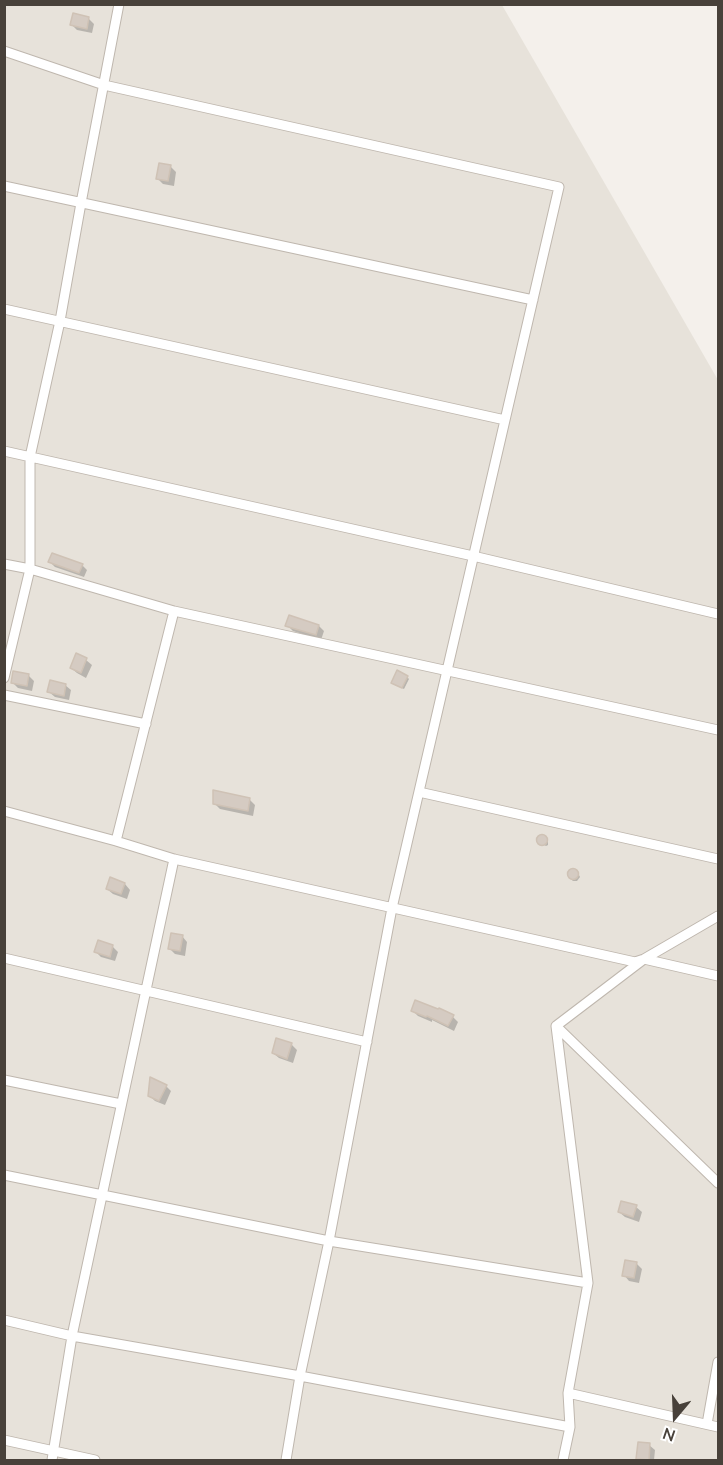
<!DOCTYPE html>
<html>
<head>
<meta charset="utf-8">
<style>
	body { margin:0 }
	#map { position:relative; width:723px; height:1465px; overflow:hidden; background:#f4f0eb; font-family:"Nunito Sans",sans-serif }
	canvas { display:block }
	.frame { position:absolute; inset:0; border:6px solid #48413a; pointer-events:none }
	.north { position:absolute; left:645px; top:1387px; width:60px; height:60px; -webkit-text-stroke:4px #fff; paint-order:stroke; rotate:199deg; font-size:16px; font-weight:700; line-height:24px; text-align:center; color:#48413a }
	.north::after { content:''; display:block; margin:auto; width:21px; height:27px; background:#48413a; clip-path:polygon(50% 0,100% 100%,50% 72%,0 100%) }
</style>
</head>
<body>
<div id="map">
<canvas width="723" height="1465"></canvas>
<div class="frame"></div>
<div class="north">N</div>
</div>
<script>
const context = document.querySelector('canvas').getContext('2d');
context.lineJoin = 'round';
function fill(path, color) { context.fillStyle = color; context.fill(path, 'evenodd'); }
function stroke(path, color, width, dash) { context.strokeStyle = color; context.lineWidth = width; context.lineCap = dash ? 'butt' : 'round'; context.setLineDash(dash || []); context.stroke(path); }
fill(new Path2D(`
	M5,5H502L718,380V1460H5Z`), '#e7e2da');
fill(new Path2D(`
	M88,18L94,24L92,33L77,30L72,25Z
	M170,166L176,172L174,186L163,184L158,179Z
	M50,562L82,565L87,570L84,577L55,567Z
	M287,625L319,626L324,631L321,640L293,631Z
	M77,655L86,660L92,665L86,678L77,673L71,668Z
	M29,676L34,681L32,691L18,688L13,683Z
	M407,677L409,679L404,689L395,685Z
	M65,685L71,690L69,700L55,697L49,692Z
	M249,799L255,805L253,816L220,809L215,804Z
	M542,836L548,840V845L546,846L538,841L539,837Z
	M572,870L579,875L580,877L577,881H573L570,878L568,874Z
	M111,879L125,884L130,890L127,899L113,894L107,889Z
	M182,936L187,942L185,956L175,954L169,948Z
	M99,942L113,947L118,952L115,961L101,957L95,951Z
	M413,1011L453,1017L458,1022L454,1031L432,1020V1022L418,1016Z
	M277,1040L292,1045L297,1050L293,1063L279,1058L273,1053Z
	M166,1086L171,1091L165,1105L155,1101L149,1095Z
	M636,1207L642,1212L639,1222L625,1217L619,1212Z
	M636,1263L642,1269L639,1283L629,1281L624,1275Z
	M649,1445L655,1450L654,1460H640L638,1458Z`), '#0003');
const building = new Path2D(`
	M73,13L89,17L87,29L70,25Z
	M159,163L171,165L168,181L156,179Z
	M52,553L83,564L79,573L48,562Z
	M289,615L319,625L316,635L285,626Z
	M76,653L87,658L81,673L70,668Z
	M397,670L408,676L402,688L391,683Z
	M13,671L29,674L27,686L11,683Z
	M50,680L66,684L64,696L47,692Z
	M213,790L250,798L248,811L213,804Z
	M536.5 840a5.5 5.5 0 1 1 11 0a5.5 5.5 0 1 1-11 0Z
	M567.5 874a5.5 5.5 0 1 1 11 0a5.5 5.5 0 1 1-11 0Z
	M110,877L125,883L121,894L106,889Z
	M171,933L183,935L180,951L168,949Z
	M98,940L113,945L110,957L94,952Z
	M415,1000L438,1009L439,1008L454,1015L448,1026L427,1016L426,1017L411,1011Z
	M276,1038L292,1043L287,1059L272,1053Z
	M150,1077L167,1085L159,1101L148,1096Z
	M621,1201L637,1205L633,1217L618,1212Z
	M625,1260L637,1262L634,1278L622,1276Z
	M638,1442L650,1443L649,1460L636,1459Z`);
fill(building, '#d5cbc2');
stroke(building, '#cfc2b5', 1.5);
const minor = new Path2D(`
	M4,51L104,85L559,187L392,908L329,1241L300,1376L286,1460
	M4,186L533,300
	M4,309L505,420
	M4,451L473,556L718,614
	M4,564L30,569L174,611L718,730
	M4,678L30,569V457L60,321L81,203L119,4
	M4,695L146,724
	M419,792L718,859
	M4,811L116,841L174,859L635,962L644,959L718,916
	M116,841L174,611
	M4,958L367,1042
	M556,1026L718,1183
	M4,1080L121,1104
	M4,1175L329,1241L588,1283
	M4,1320L72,1336L300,1376L570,1427L563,1460
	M568,1393L718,1427
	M707,1424L718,1362
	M570,1427L568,1393L588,1283L556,1026L644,959L718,976
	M4,1440L95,1460
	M52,1460L72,1336L174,859`);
stroke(minor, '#bfb7ae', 11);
stroke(minor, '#fff', 9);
</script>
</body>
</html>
